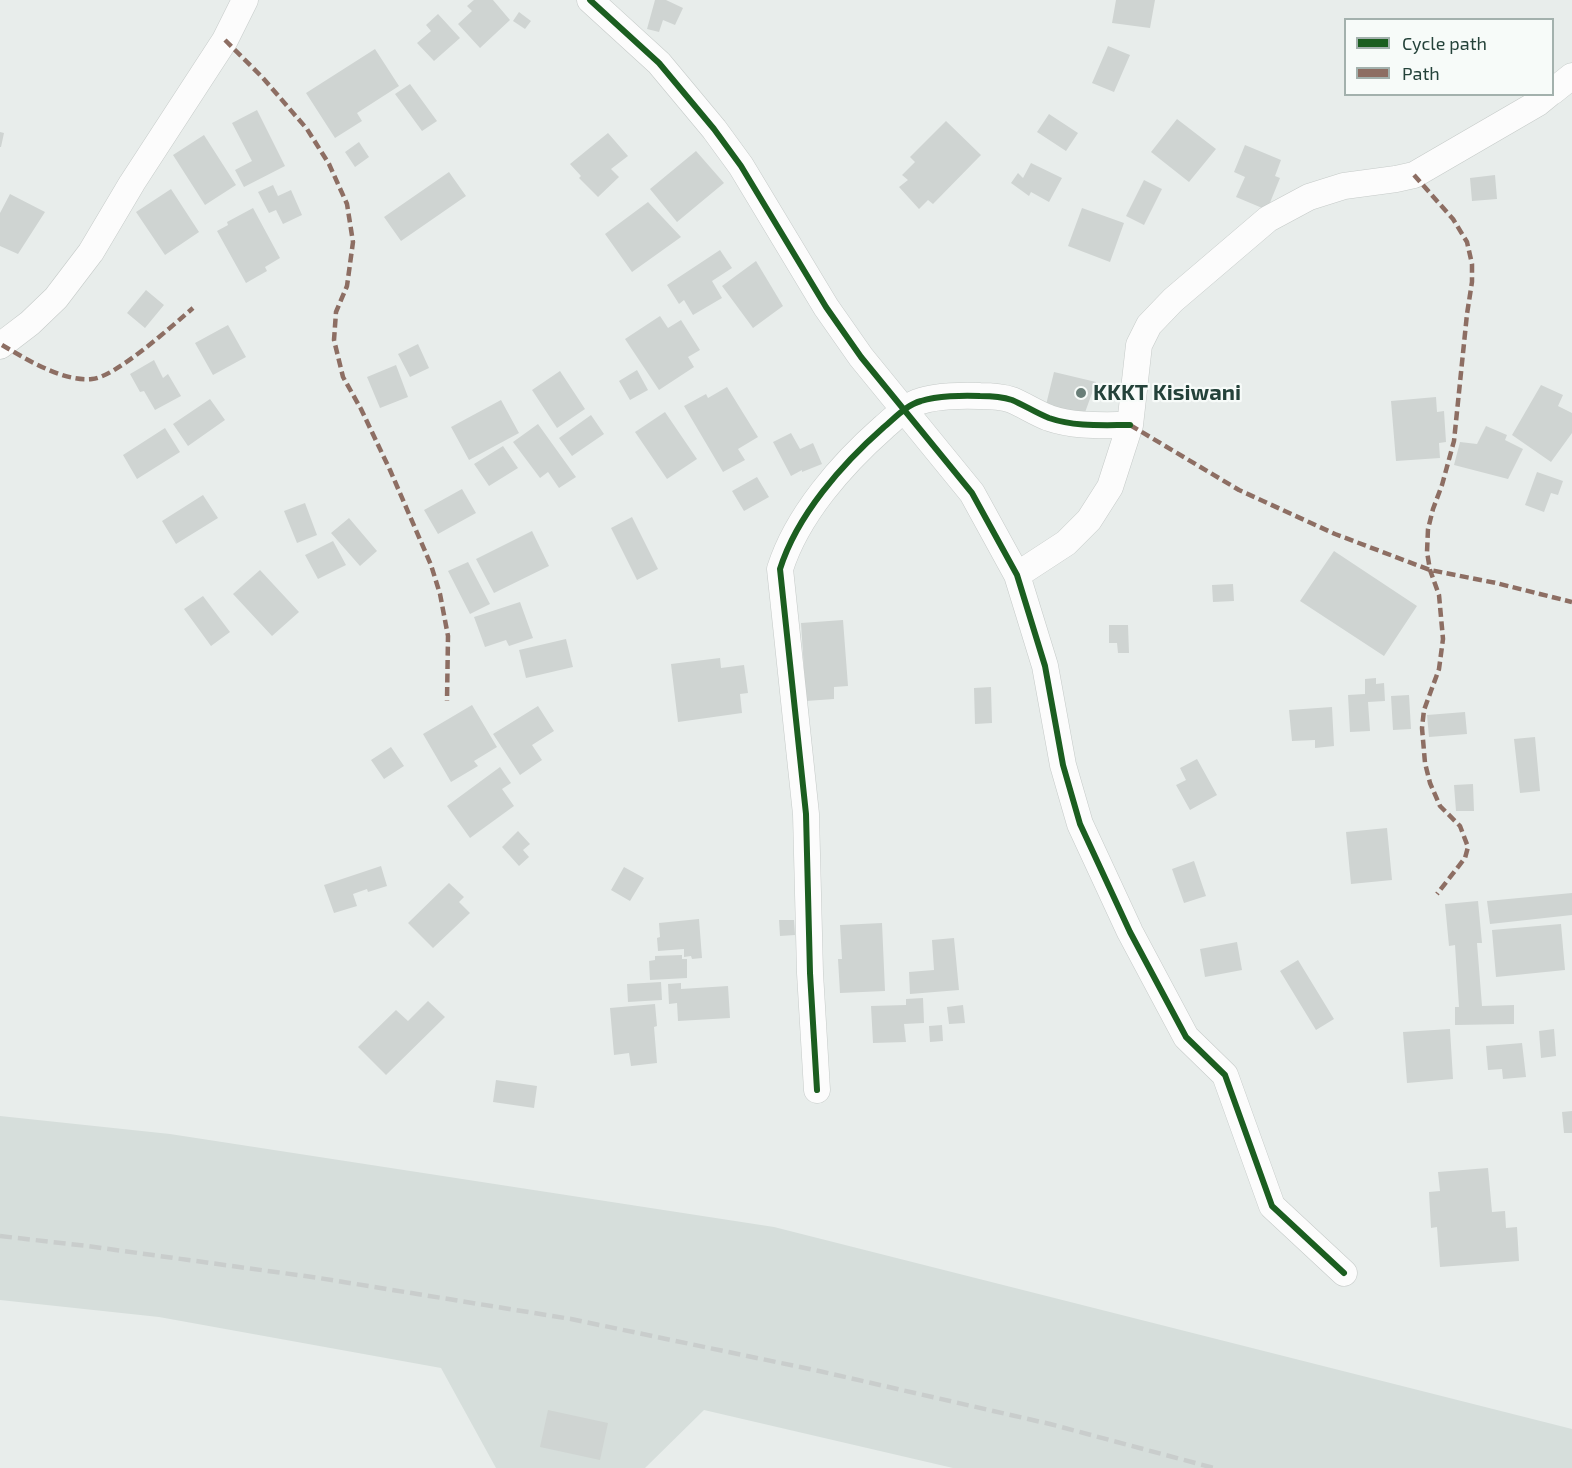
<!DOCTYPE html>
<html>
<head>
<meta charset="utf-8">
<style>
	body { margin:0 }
	#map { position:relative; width:1572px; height:1468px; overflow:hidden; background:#e8edeb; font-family:"Exo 2",sans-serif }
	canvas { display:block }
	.legend { position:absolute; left:1344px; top:18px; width:210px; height:78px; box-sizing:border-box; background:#f7fbf9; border:2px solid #a3b1ad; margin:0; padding:8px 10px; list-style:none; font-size:18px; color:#24423a }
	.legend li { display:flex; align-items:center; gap:12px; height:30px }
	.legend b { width:30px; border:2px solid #a3b1ad }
</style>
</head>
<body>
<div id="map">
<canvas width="1572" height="1468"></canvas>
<ul class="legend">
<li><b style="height:8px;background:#1b5e20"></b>Cycle path</li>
<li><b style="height:8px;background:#8d6e63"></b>Path</li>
</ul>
</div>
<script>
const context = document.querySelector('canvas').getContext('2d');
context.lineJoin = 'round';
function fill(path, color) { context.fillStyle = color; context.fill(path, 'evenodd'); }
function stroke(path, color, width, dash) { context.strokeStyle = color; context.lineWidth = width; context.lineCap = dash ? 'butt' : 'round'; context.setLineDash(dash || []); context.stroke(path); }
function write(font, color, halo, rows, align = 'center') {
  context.font = font + ' "Exo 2",sans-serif'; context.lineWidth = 4.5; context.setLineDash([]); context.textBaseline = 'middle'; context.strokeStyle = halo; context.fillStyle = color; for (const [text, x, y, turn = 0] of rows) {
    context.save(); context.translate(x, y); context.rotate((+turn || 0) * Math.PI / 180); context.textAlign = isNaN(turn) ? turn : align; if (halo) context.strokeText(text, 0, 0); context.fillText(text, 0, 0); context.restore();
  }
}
fill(new Path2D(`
	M0,1116L170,1134L774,1227L1572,1429V1468H953L704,1410L645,1468H496L441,1368L159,1317L0,1300Z`), '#d6dedb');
fill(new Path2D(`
	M474,0H493L510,20L480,48L458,24L472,11L467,6Z
	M655,0H666L683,8L675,25L663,20L659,32L647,29Z
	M1116,0H1155L1150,28L1112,23Z
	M519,12L531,21L525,29L513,21Z
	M438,14L460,38L434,61L417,43L431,31L426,25Z
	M1108,46L1130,55L1114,92L1092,83Z
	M375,49L399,86L357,113L362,121L335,138L306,93Z
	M410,84L437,121L422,131L395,94Z
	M257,110L285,166L244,187L235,170L252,161L232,123Z
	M1049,114L1078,133L1066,151L1037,132Z
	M1177,119L1216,149L1189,182L1151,152Z
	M946,121L981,155L933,204L928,200L919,209L899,187L908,180L902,175L915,162L910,157Z
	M0,132L4,133L1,147H0Z
	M608,133L628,156L611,169L619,177L598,197L579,178L581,176L570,164Z
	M204,135L236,185L205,205L173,155Z
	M359,142L369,157L355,167L345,152Z
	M1245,145L1281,160L1275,176L1280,178L1267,210L1236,197L1245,177L1234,172Z
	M696,151L724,183L677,222L650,189Z
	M1031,163L1062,178L1049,202L1031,192L1029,196L1011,183L1018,173L1023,178Z
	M449,172L466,196L401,241L384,217Z
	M1495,175L1497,199L1472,201L1470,178Z
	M1144,180L1162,189L1144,225L1126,216Z
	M273,185L278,196L291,190L302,215L283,224L276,210L269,213L258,192Z
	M171,189L199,232L165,255L136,212Z
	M10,194L45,212L18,254L0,246V213Z
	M648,202L681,237L632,272L605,234Z
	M253,208L280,258L265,267L267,271L246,283L217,231L228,225L227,222Z
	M1082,208L1124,223L1110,262L1068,246Z
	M720,250L732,268L712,281L722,298L693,315L684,300L679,304L667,285Z
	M756,261L783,306L753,328L722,286Z
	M146,290L164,305L145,328L127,313Z
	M660,316L668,328L681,320L700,350L688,357L694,367L659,390L625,339Z
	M228,325L246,357L213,375L195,343Z
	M418,344L429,368L410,377L398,354Z
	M154,360L163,378L168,374L181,396L155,410L144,391L140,392L130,374Z
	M396,365L408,397L380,408L367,377Z
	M637,370L648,390L630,400L619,381Z
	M560,371L585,409L557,428L532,390Z
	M1054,372L1096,382L1083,418L1045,409Z
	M1541,385L1563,395L1558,406L1572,413V433L1551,462L1512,435Z
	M727,387L758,437L738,449L745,460L723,472L684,406L706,394L708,398Z
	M1436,397L1437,412L1444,411L1446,442L1439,443L1440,458L1396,461L1391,401Z
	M210,399L225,420L188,446L173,424Z
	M501,400L519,433L469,460L451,427Z
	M665,412L697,459L667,479L635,432Z
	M591,415L604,434L572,456L559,438Z
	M538,424L576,477L559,488L548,472L540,478L513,442Z
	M1486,426L1507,435L1505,440L1523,449L1508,479L1454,465L1460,442L1477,444Z
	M165,428L180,452L137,479L123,455Z
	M791,433L800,449L813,443L822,464L802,472V470L791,476L773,442Z
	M503,446L518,468L489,486L474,464Z
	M1537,472L1563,481L1558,495L1551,493L1544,512L1525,505Z
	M757,477L769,497L744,511L732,491Z
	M462,489L476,513L438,534L424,510Z
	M203,495L218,518L176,544L162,521Z
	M305,503L317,535L297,543L284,511Z
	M632,517L658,569L637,580L611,528Z
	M349,518L377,551L360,566L331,533Z
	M532,531L549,566L494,593L476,559Z
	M333,541L346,565L318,579L305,555Z
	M1334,551L1417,606L1384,656L1300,601Z
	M468,562L490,604L470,614L448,571Z
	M260,570L299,612L272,636L233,594Z
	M1233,584L1234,601L1213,602L1212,585Z
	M203,596L230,632L211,646L184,609Z
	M520,602L533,638L509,646L506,640L485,647L474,617Z
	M843,620L848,686L834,687V699L806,701L801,623Z
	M1109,625H1128L1129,653H1118L1117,643H1109Z
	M566,639L573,667L526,678L519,650Z
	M720,658L721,668L744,665L748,693L740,694L742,713L678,722L671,664Z
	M1376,678V684L1384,683L1385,701L1368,702L1370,731L1350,732L1348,695L1365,694V679Z
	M991,687L992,723L975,724L974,688Z
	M1409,695L1411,729L1393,730L1391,696Z
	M472,705L497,747L474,761L478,766L451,782L423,734Z
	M538,706L554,731L532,745L542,760L520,775L493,734Z
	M1332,707L1334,746L1315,748V740L1292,741L1289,710Z
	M1465,712L1467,734L1429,737L1427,715Z
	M1535,737L1540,791L1520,793L1514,739Z
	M391,747L404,766L384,779L371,760Z
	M1197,759L1217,795L1190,810L1176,785L1186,780L1180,768Z
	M500,767L511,783L502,789L514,806L470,838L447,806Z
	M1473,784L1474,811H1456L1454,785Z
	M1387,828L1392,880L1351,884L1346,832Z
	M518,831L530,844L523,850L529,857L519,866L502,847Z
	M1194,861L1206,896L1184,903L1172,869Z
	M381,866L387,886L368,892L367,889L353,894L357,906L334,913L324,885Z
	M624,867L644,878L630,901L611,890Z
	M449,883L464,897L459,902L470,913L433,948L408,923Z
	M1572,893V915L1490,924L1487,901Z
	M1478,901L1482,943H1477L1482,1006L1514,1005V1024L1455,1025V1007H1459L1455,945L1449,946L1445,904Z
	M699,919L702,958L692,959L691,956L684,957V949L658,951L657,938L660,937L659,923Z
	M779,920H794L795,935L780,936Z
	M882,923L885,991L840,993L838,959H842L840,925Z
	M1561,924L1565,970L1496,977L1492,930Z
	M954,938L959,990L910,994L909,972L934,970L932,940Z
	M1237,942L1242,970L1205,977L1200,949Z
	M682,955V959H687V978L650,980L649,961L655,960V956Z
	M1298,960L1334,1019L1316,1030L1280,971Z
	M661,982L662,1000L628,1002L627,984Z
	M681,983V989L728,986L730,1018L678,1021L677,1003L669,1004L668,984Z
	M923,998L924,1023L904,1024L906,1042L873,1043L871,1006L906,1005V999Z
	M428,1001L445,1017L386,1075L358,1047L396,1010L408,1021Z
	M655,1004L657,1026L654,1027L657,1063L631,1066L629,1053L614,1055L610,1008Z
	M963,1005L965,1023L949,1024L947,1007Z
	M942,1025L943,1041L930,1042L929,1026Z
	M1450,1029L1453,1079L1407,1083L1403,1032Z
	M1554,1029L1556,1056L1541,1058L1539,1031Z
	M1522,1043L1526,1077L1503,1079L1502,1069L1488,1070L1486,1046Z
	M496,1080L537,1086L534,1108L493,1102Z
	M1572,1111V1133H1564L1562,1112Z
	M1488,1168L1492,1212L1505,1211L1506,1228L1517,1227L1519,1261L1440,1267L1437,1227L1431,1228L1429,1192L1440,1191L1438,1172Z
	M548,1410L608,1423L600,1460L540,1447Z`), '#cfd4d2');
const street = new Path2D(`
	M590,0L659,63L714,129L741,166L826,307L861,357L972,493L1017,575L1045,666L1063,765L1080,824L1130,932L1186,1037L1225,1075L1272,1206L1344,1273
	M1552,92L1572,76
	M0,346L30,323L56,298L91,252L132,183L225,40L245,0
	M1017,575L1066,543L1089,520L1110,487L1130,425L1139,345L1149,325L1173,300L1268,219L1309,197L1344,186L1396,179L1414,175L1538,103L1549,94
	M817,1090L810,973L806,814L780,569C797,515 842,464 884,427C895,418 906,405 921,401C937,396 963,395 980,396C990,396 1003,397 1012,400C1024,405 1036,413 1049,418C1075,427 1103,425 1130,425`);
stroke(street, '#c5cac8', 27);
stroke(street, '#fcfcfc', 26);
stroke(new Path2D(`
	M0,1236L87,1246L319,1278L571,1319L819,1371L1050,1424L1214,1468`), '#c9cdcc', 4.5, [12, 6]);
stroke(new Path2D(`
	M225,40L263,78L307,129L329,164L347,204L353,242L347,286L336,312L334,340L343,377L361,409L390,470L431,565L440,594L448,636L447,701
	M1414,175L1453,219L1467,242L1472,264V282L1467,314L1454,441L1442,485L1433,509L1428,529L1427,552L1430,570L1439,595L1443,639L1439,669L1424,710L1422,728L1425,763L1430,783L1440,806L1460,826L1468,847L1465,858L1437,894
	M2,345C26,359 63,382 92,379C116,377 173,325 193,308
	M1130,425L1239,490L1335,534L1430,570L1496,583L1572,602`), '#8d6e63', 4.5, [9, 4.5]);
stroke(new Path2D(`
	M590,0L659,63L714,129L741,166L826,307L861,357L972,493L1017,575L1045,666L1063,765L1080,824L1130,932L1186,1037L1225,1075L1272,1206L1344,1273
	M817,1090L810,973L806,814L780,569C797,515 842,464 884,427C895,418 906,405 921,401C937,396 963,395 980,396C990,396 1003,397 1012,400C1024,405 1036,413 1049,418C1075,427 1103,425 1130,425`), '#1b5e20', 6);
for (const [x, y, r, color] of [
	[1081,393,6,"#697e78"]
]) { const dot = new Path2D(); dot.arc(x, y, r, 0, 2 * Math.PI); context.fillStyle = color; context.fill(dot); stroke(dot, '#f7fbf9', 2); }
write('bold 22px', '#24423a', '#f7fbf9', [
	["KKKT Kisiwani",1093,393]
], 'left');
</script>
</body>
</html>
